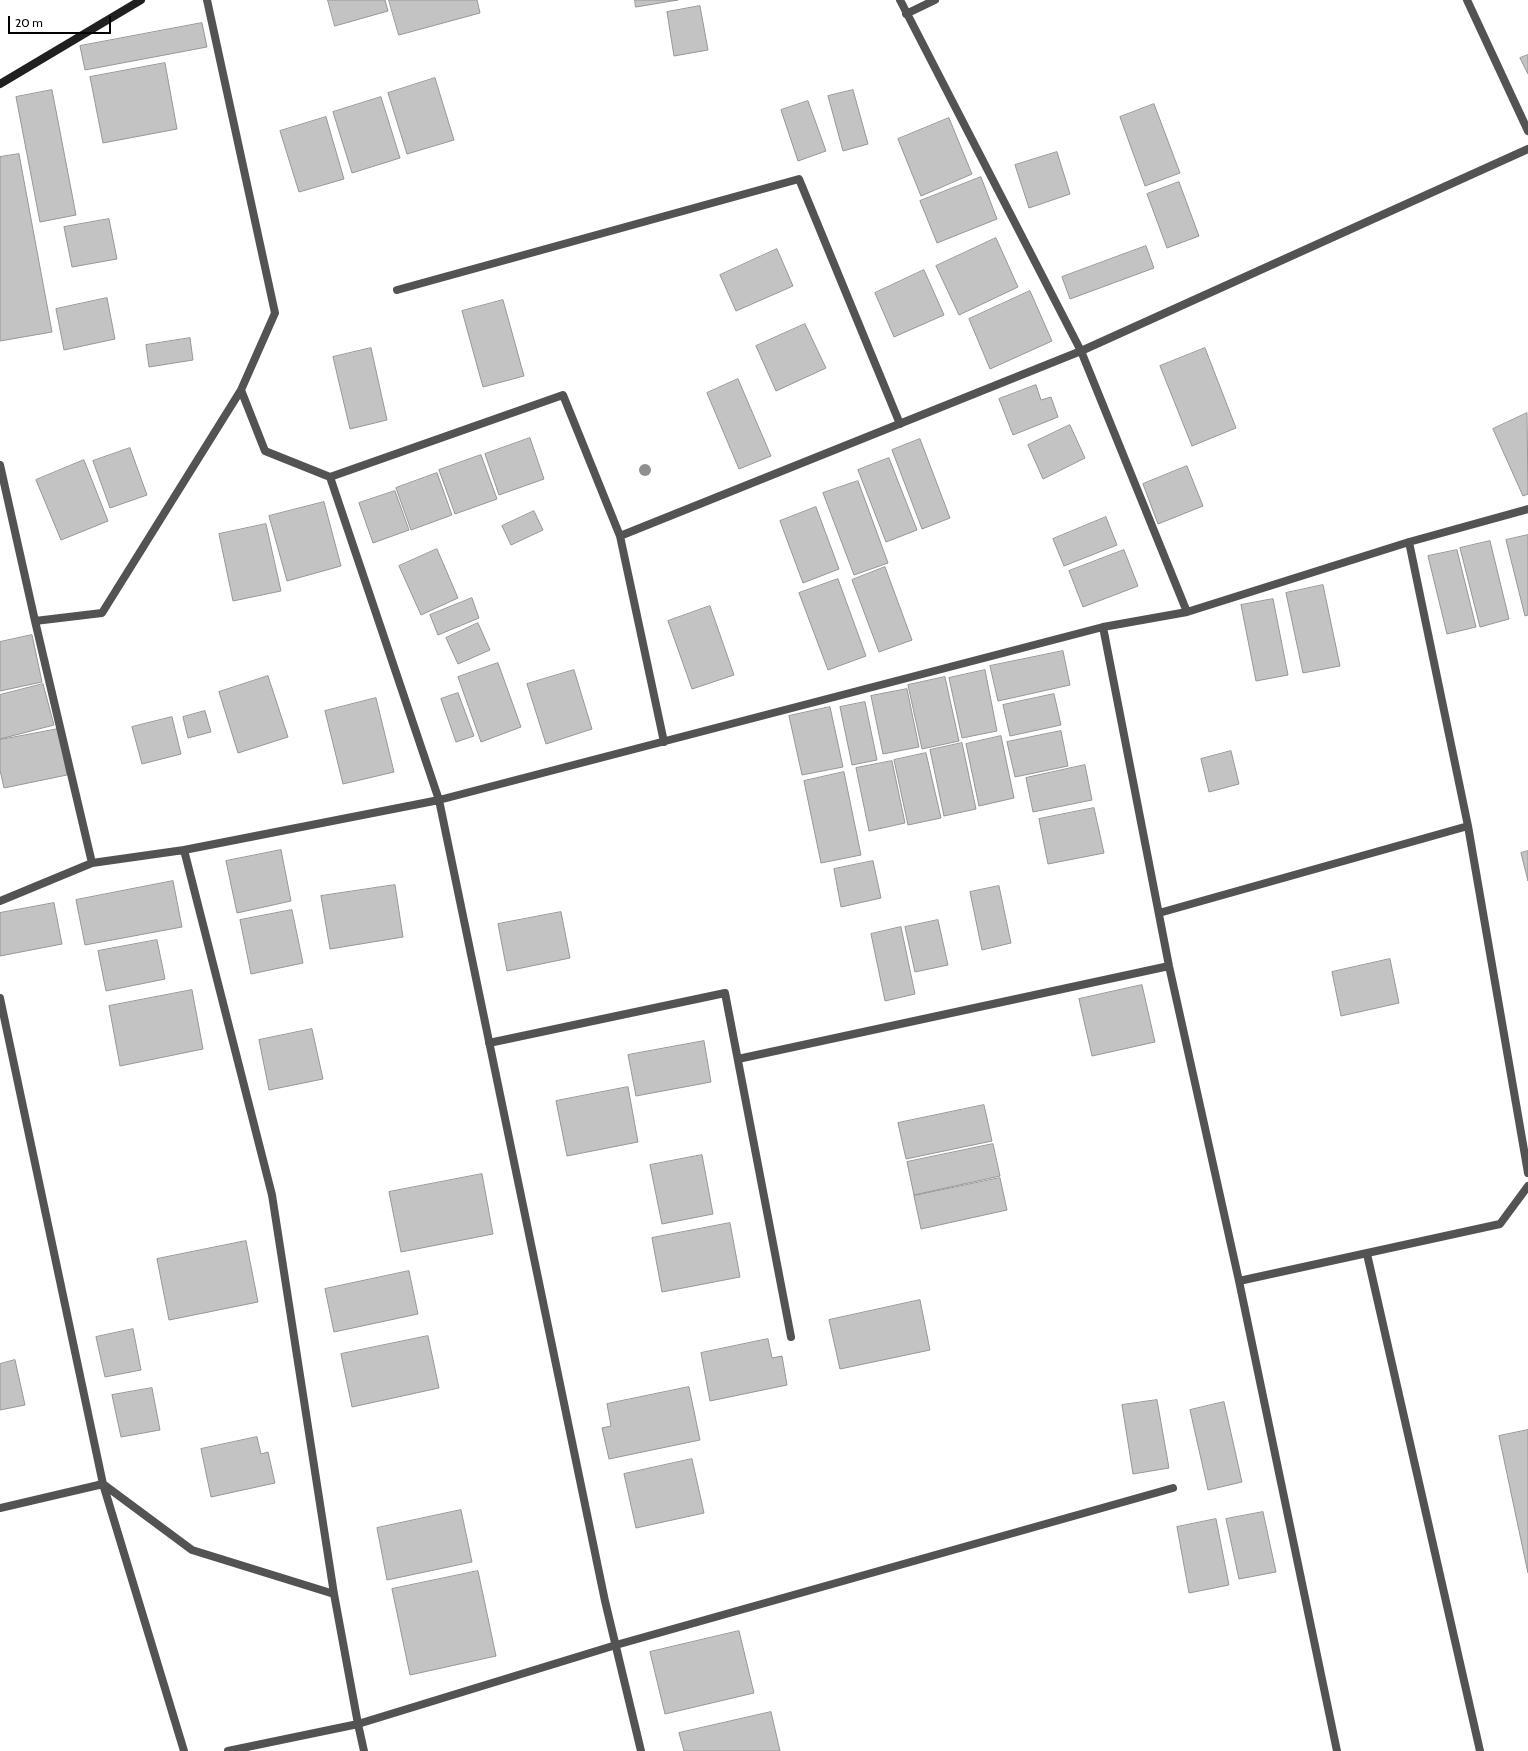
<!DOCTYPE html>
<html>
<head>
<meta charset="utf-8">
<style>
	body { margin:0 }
	#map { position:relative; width:1528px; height:1751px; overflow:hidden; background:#fff; font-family:Cabin,sans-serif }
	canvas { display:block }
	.scale { position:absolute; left:8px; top:16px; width:103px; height:18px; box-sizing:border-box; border:2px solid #000; border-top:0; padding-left:5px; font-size:12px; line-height:14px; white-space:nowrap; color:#000; -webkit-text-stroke:3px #fff; paint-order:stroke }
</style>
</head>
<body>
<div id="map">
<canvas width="1528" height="1751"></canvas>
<div class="scale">20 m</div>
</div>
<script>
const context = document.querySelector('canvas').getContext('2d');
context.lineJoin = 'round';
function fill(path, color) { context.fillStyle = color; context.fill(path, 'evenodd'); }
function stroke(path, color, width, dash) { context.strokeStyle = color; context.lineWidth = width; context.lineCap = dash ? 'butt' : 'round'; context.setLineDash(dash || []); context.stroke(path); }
const building = new Path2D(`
	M328,0H385L388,11L335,26Z
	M389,0H477L480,13L399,35Z
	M635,0H678L636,7Z
	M700,6L708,50L674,56L667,12Z
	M202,23L207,47L85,70L80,46Z
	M1528,55V74L1520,58Z
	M165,63L177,129L103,143L90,77Z
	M435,78L454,140L407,154L388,93Z
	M52,90L76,215L40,222L16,97Z
	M853,90L868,144L843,151L828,96Z
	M381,97L400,158L352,173L333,112Z
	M808,101L826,151L798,161L781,110Z
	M1154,104L1180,173L1145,186L1120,117Z
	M326,117L344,179L299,192L280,131Z
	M949,118L972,174L921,196L898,139Z
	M1057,152L1070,194L1029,208L1015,165Z
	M19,154L52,332L0,341V157Z
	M981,177L997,219L937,243L920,201Z
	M1179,182L1199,236L1167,248L1147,194Z
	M109,219L117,259L72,267L64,227Z
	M996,238L1018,287L959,315L936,266Z
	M1146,246L1154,268L1070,299L1062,277Z
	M777,249L793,286L736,311L720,275Z
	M924,270L944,315L894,337L875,293Z
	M1030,291L1052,341L990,369L969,319Z
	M107,298L115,339L64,350L56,309Z
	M503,300L524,376L483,387L462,311Z
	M805,324L826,368L776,391L756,346Z
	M190,338L193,360L149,367L146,345Z
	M371,348L387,420L350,429L333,357Z
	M1205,348L1236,428L1192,446L1160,366Z
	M738,379L771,456L739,469L707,393Z
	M1036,385L1041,400L1051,397L1058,417L1013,435L999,399Z
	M1527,413L1528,494L1523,496L1493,429Z
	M1070,425L1085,458L1043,479L1028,445Z
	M530,438L544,479L499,495L485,454Z
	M920,439L950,518L922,529L892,450Z
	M130,448L147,495L110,508L93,461Z
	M481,455L497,499L455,514L439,470Z
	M889,458L917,530L886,542L858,470Z
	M84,460L108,521L61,540L36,480Z
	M1187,466L1203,506L1158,524L1143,484Z
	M437,473L452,515L411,530L396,488Z
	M858,481L888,563L854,575L823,493Z
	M395,491L409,530L373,543L359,503Z
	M324,502L341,566L287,581L269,516Z
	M816,507L839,569L803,583L780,521Z
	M534,511L543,530L511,545L502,526Z
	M1106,517L1117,545L1064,566L1053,539Z
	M266,524L281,591L233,601L219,534Z
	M1528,535V615L1525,616L1506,540Z
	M1490,541L1509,619L1480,627L1460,548Z
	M437,549L458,598L421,615L399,566Z
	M1124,550L1138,586L1083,607L1069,571Z
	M1457,550L1476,627L1447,634L1428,556Z
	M885,567L912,640L879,652L852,580Z
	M838,579L866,656L828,670L799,593Z
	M1323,585L1340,666L1303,673L1286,593Z
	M472,598L479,618L438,635L430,615Z
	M1273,599L1288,675L1256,681L1241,605Z
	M710,606L734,675L692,689L668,621Z
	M478,623L490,650L458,664L446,638Z
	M32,635L42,682L0,691V642Z
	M1063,651L1070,685L998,701L990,666Z
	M498,663L521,727L481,742L458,677Z
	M574,670L592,729L546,744L527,684Z
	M985,670L997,731L962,738L949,678Z
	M268,676L288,737L238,753L219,692Z
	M945,677L959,741L922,749L908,685Z
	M43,684L54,725L0,739V695Z
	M907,689L919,747L883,754L871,696Z
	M458,693L474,736L456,742L441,699Z
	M1054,694L1061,725L1010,736L1003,705Z
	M376,698L394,772L343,784L325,711Z
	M865,702L877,760L852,765L840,707Z
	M830,707L843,767L802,775L789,716Z
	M205,711L211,732L188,738L183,717Z
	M172,717L181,754L142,764L132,727Z
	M58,729L67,775L4,788L0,770V740Z
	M1061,731L1068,766L1015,777L1007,742Z
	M1001,736L1014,798L979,806L966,744Z
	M962,743L976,809L944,816L930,750Z
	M1231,751L1239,784L1209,792L1201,759Z
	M926,753L941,818L908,825L894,760Z
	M892,761L905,823L869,831L856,768Z
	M1085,765L1092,800L1033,812L1026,778Z
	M844,772L861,855L821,863L804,781Z
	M1094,808L1104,853L1048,864L1039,819Z
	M281,850L291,901L237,913L226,861Z
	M1528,851V881L1521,853Z
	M873,861L881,898L841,907L834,869Z
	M173,881L182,927L85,945L76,900Z
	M395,885L403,937L330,949L321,896Z
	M999,886L1011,943L982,950L970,892Z
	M54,903L62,944L0,956V913Z
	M292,910L303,963L251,974L240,920Z
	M561,912L570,958L507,971L498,924Z
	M938,920L948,965L915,972L905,927Z
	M901,927L915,994L885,1001L871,934Z
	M157,940L165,979L106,991L98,951Z
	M1390,959L1399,1003L1341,1016L1332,972Z
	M1142,985L1155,1042L1092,1056L1079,999Z
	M192,990L203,1049L120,1066L109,1006Z
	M312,1029L323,1079L269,1090L259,1040Z
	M704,1041L711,1082L636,1096L628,1055Z
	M628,1087L638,1142L567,1156L556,1101Z
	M984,1105L992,1141L906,1159L898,1123Z
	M993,1144L1000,1176L914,1195L907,1162Z
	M702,1155L713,1214L662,1224L650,1165Z
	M482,1174L493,1234L401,1252L389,1192Z
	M1000,1178L1007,1210L921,1229L914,1196Z
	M730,1223L740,1277L662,1292L652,1238Z
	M246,1241L258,1302L169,1320L157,1259Z
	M409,1271L418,1314L334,1332L325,1289Z
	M920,1300L930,1350L840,1369L829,1320Z
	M133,1329L141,1370L105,1377L96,1337Z
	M428,1336L439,1388L352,1407L341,1354Z
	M768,1339L772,1358L782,1356L787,1385L710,1401L701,1353Z
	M15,1360L25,1405L0,1410V1364Z
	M689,1387L700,1440L609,1459L602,1428L611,1426L607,1404Z
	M152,1388L160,1430L121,1437L112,1395Z
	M1157,1400L1169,1468L1133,1474L1122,1405Z
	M1224,1402L1242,1482L1208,1490L1190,1410Z
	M1528,1430V1573L1499,1436Z
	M257,1437L261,1454L268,1452L275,1483L211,1497L201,1449Z
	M692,1459L704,1513L636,1528L624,1474Z
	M461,1510L472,1562L387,1580L377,1528Z
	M1263,1512L1276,1572L1239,1579L1226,1519Z
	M1216,1519L1229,1585L1189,1593L1177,1527Z
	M478,1571L496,1656L410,1675L392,1589Z
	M739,1631L754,1693L665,1714L650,1652Z
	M771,1712L780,1751H684L679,1733Z`);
fill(building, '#c3c3c3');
stroke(building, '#979797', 1);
stroke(new Path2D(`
	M207,0L275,313L241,390L265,451L330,477L439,800L184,850L272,1195L334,1594L358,1724L228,1751
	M900,0L1081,351L1187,612
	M1467,0L1528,131
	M906,14L935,0
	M397,290L799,179L900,424
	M0,465L35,621L102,613L241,390
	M330,477L563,395L620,536L664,742
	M620,536L1081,351L1528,149
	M1409,542L1468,826L1528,1173
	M35,621L92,863L184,850
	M1103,627L1169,966L1239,1281L1337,1751
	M0,901L92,863
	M1159,913L1468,826
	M0,998L103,1484L184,1751
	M489,1043L725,993L791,1337
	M738,1059L1169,966
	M1367,1254L1480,1751
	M1239,1281L1500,1224L1528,1186
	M0,1508L103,1484L192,1550L334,1594
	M364,1751L358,1724L616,1645L1173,1488
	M641,1751L605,1601L439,800L1103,627L1187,612L1409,542L1528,509`), '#535353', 8);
stroke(new Path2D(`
	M0,84L141,0`), '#202020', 8);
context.fillStyle = '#8e8e8e';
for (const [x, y] of [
	[645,470]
]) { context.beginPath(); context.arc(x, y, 6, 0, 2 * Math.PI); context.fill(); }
</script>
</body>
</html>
